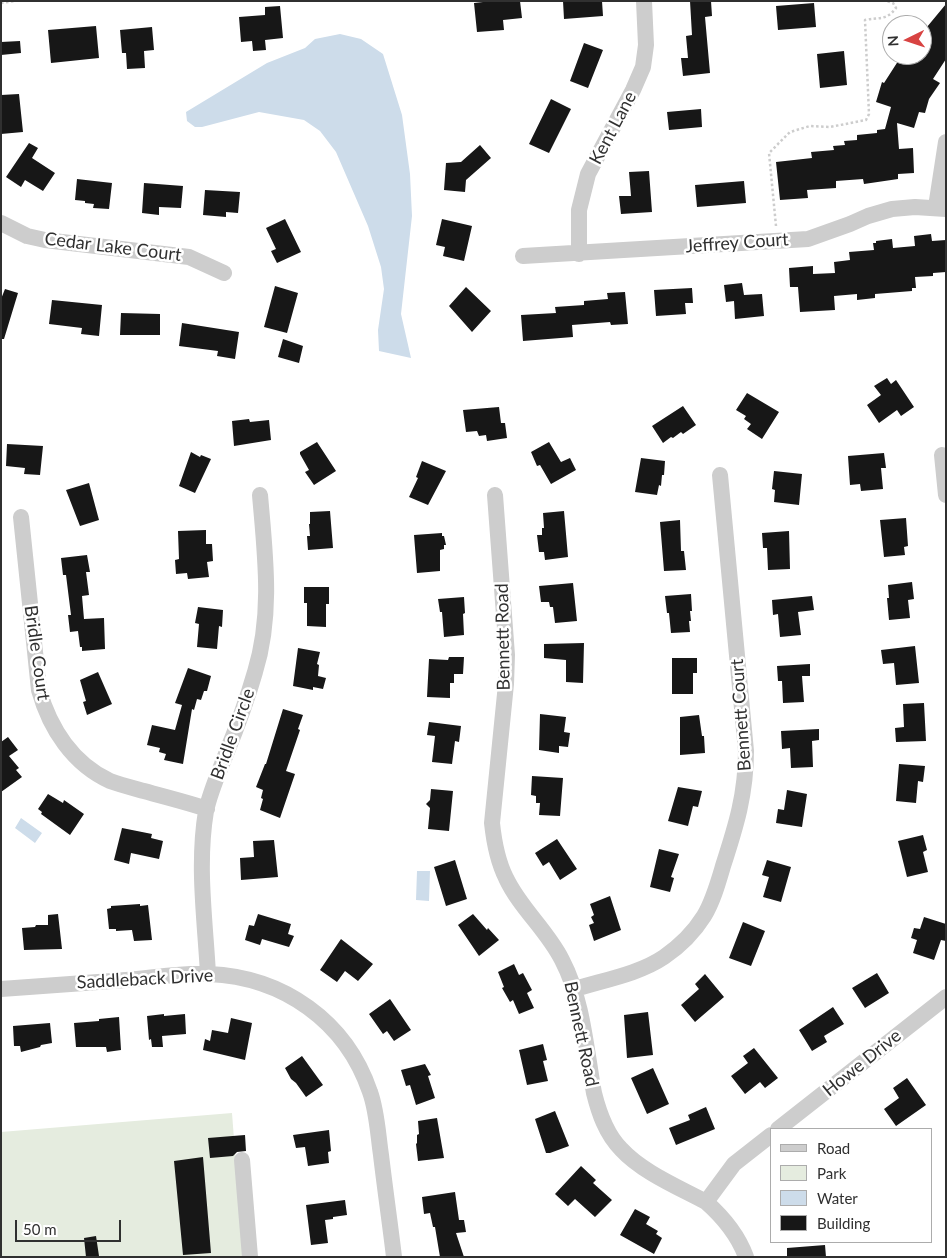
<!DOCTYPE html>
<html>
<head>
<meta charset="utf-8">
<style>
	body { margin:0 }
	#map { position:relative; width:947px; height:1258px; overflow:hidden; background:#fff; font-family:Lato,sans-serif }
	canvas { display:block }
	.frame { position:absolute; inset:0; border:2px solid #303030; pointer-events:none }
	.legend { position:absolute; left:770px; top:1128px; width:162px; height:115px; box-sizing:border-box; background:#fff; border:1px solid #acacac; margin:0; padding:6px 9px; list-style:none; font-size:15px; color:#303030 }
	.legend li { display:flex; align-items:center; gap:10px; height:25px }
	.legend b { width:25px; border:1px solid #acacac }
	.north { position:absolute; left:882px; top:15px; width:50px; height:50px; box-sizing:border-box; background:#fff; border:1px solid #acacac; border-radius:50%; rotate:266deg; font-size:14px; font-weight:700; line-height:20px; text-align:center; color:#303030 }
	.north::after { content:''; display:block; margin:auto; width:18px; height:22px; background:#d84342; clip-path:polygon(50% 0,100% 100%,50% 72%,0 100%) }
	.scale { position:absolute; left:15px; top:1220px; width:106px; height:22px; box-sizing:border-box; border:2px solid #303030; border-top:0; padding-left:6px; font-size:15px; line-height:18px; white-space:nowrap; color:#303030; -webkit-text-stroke:4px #fff; paint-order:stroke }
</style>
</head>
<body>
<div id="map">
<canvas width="947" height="1258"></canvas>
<div class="frame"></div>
<ul class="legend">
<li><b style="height:6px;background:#cdcdcd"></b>Road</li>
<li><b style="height:14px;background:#e5ecdf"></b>Park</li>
<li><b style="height:14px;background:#cddcea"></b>Water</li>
<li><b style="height:14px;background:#171717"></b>Building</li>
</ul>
<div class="north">N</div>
<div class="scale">50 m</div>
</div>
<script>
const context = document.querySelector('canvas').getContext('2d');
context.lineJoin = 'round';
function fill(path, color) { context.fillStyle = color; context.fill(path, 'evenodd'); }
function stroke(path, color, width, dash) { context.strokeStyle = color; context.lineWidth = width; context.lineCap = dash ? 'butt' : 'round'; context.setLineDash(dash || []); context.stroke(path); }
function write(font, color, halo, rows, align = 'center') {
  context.font = font + ' Lato,sans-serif'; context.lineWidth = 5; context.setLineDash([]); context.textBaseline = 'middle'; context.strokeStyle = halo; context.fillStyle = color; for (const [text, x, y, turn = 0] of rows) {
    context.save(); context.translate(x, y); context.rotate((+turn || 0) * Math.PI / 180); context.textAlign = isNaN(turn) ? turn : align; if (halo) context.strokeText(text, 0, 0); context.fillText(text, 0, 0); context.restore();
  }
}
fill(new Path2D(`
	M232,1113L243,1257H1V1132Z`), '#e5ecdf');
fill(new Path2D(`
	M340,34L361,39L383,54L402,115L410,174L412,216L401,314L411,358L379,351L378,330L384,289L381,267L368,226L336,152L320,131L304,120L259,112L202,127H195L187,121L186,112L267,63L305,48L315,39Z
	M21,818L42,833L35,843L15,828Z
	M417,871H430L429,901L416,900Z`), '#cddcea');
fill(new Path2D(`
	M492,1H520L522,18L503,20L504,30L477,32L474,3Z
	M563,1H602L603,16L564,19Z
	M690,1H711L712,16L705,17L710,73L683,76L681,58H688L686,36L692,35Z
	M814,3L816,27L778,30L776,6Z
	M946,4V59L933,79L940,83L929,99L925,113L919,112L914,128L897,123L899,149L913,148L914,173L898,174V179L864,184L863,179L836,181V188L807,190L808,198L780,200L776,162L812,158L811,152L834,150L833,146L845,145L844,141L857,140V135L877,133V130L885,129L891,107L876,102L882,82L884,83L902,55H922V33Z
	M280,6L283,38L265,40L266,50L253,51L252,41L241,42L239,17L265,15V7Z
	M96,26L99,58L51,63L48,30Z
	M152,27L154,50L144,51L145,68L127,69L126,53H122L120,30Z
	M20,41L21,53L1,55V42Z
	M584,43L603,50L588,88L570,81Z
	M844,51L847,85L820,88L817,54Z
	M19,94L23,132L1,134V95Z
	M551,99L571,109L549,153L529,144Z
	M701,109L702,127L669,130L667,112Z
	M29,143L38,148L32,158L55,173L43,191L25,180L21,187L6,177Z
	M480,145L491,158L466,180L465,192L444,190L446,163L461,162Z
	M649,171L652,212L621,214L619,196H631L629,172Z
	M77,179L112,183L109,209L93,208L94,204L85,203V201L75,200Z
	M744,181L746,203L697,207L695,185Z
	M144,183L183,186L181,208L159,207V215L142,213Z
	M205,190L240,192L238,213L226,212V217L203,215Z
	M285,219L301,252L277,263L271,251L276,249L266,228Z
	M442,219L472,226L464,261L443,256L445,247L436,245Z
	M931,234L932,241L946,240V272L933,273V276L915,277L916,288H912V291L875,294V298L857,300V294L834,296L835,310L800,312L798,287H790L789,268L813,266V274L835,273L834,262L850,260L849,252L874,250L873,243H876V241L892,239L893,248L915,246L914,236Z
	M742,283L744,295L762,294L764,316L735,319L734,301L726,302L724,285Z
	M275,286L298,293L287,333L264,327Z
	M466,287L491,311L472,332L449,306Z
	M692,288L693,303H685L686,314L656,316L654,290Z
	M5,289L18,293L4,339H1V299Z
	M625,292L628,324L611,325L610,322L572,325L573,337L523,341L521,315L556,313L555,307L584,305V301L608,299L607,293Z
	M52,300L102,305L99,336L81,334L82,328L49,324Z
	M121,313L160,314V335H120Z
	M182,323L239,332L235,359L217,356L218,351L179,346Z
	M283,339L303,346L299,363L278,357Z
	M887,378L891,384L896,380L914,407L901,416L897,410L879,423L867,405L881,395L874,386Z
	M747,393L779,412L762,439L747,429L751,424L744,419L746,416L736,410Z
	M683,406L696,425L683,434L681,432L673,438L671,437L663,443L652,426Z
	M499,407L501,423H505L507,438L487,441L486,435L479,436L477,431L466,432L463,410Z
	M249,419L250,422L269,420L271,440L234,446L232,421Z
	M317,442L336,471L314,485L305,472L309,470L300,454V452Z
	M549,442L561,462L570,458L576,470L551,484L540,465L537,466L531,452Z
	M7,444L43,446L40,475L24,474L25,468L6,466Z
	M191,452L200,457L201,455L211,459L195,493L179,486Z
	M884,453L886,468H881L883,489L861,491L860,484L850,485L848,456Z
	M641,458L665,461L664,475H662L661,486L659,485L657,495L635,492Z
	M422,461L446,471L428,505L409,497L418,478L416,477Z
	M774,471L802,474L799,505L774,502L775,490L772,489Z
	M89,483L99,520L80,526L66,490Z
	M330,511L333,548L308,550L307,536H310L309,524H310V512Z
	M564,511L568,557L545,560L544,552H539L537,535H542V528H544L543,513Z
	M906,518L908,546L904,547L905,555L884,557L880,520Z
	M680,520L681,551H684L686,570L664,571L660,522Z
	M206,530V544H212L213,561L207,562L209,577L188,579L187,573L176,574L175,560L179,559L178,531Z
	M789,531L790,569L768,570L767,548H763L762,533Z
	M442,533V536H444L446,545H444V549L440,550V571L417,573L414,535Z
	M87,555L90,572H86L89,595L82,596L84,619L104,618L105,649L82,651V647H80L78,631L70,632L68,615H71L66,575H63L61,558Z
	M912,582L914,599L908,600L910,618L889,620L887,598H889L888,585Z
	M573,583L577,621L555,623L553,607H550L549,602H541L539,586Z
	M304,587H329V604H326V627L307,626V603H304Z
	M691,594L692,611H690L691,621H689L690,632L671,633L669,613H667L665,596Z
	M812,596L814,610L798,612L801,635L780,637L778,614L773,615L772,600Z
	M464,597L465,613L463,614L464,635L444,637L442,612H440L438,599Z
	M198,607L223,610L222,627L219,626L217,649L197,647L199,624L195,623Z
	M584,643L583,683L566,682V660L544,658V644Z
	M915,646L919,683L896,685L894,663L883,664L881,650Z
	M298,648L320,652L317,664L319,665L318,676L326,678L323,689L313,687V690L293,686Z
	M449,657H464L463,674H454V683H450V698L427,697L429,659L448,660Z
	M672,658H697V673H693V694H672Z
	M810,664V676H802L804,702L783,703L782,681H778L777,666Z
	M188,668L211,676L207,691H204L201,700L197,699L194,710L192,709L183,764L164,760L166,754L159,752L160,748L147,745L152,725L175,730L182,705L175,703Z
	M98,672L112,704L87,715L83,702L86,701L80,680Z
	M924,703L926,741L896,742L895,728L904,727L903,704Z
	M283,709L303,715L298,729L300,730L286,771L295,774L280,818L260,810L263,799L261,798L263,790L256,787L265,764H266Z
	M540,714L566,717L564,732L570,733L568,747L559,746V753L539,750Z
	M699,715L702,736H704L705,753L680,755V717Z
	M429,722L461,726L459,742L455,741L452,764L432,762L435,736L427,735Z
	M819,729V740L812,741L813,767L791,768L790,748L782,749L781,731Z
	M8,737L18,750L9,756L19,768L16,770L22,777L1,792V742Z
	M899,764L925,766L923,782L918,781L916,803L896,801Z
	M532,776L563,778L560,816L539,815L540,803H536V796L531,795Z
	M678,787L702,791L698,807L693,806L688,826L668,821Z
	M431,789L453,791L449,831L428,829L430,808L426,804L430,800Z
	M787,790L807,794L802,827L776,823L778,809L784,810Z
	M48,794L63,803L64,800L84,814L70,835L41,814L42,812L38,809Z
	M122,828L152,834L151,838L163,841L159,859L131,853L129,864L114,860Z
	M923,835L927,850L923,852L928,872L907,877L898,841Z
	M557,839L577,869L560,880L549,862L543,866L535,853Z
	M274,840L278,877L241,880L240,858L254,857L253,841Z
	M659,849L679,854L671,877L674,878L670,892L650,887Z
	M455,860L467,899L446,906L434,867Z
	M767,860L791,867L781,902L763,897L769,877L762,875Z
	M610,896L621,930L594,941L589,925L594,923L591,917L594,915L590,904Z
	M140,904V906L148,905L152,940L134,941L132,930L116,931V929H109L107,909L111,908V906Z
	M58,914L62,949L24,950L22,928L35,927L36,925H48V915Z
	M258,914L291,924L288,934L294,936L289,947L262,939L260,945L245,940L249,925L254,926Z
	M473,914L487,930L488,928L499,940L479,956L458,925Z
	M924,917L946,924V941L941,940L934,960L913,953L917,940L911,938L914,928L920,929Z
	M743,922L765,931L751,966L729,958Z
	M341,939L373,964L358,981L345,971L337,982L320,970Z
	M514,964L519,975L523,973L532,990L527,993L534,1008L519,1014L513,1000L510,1002L502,988L504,987L498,972Z
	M877,973L889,993L865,1008L852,988Z
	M705,974L724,997L695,1022L681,1005L699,989L695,984Z
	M390,999L411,1030L394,1041L387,1031L383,1034L369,1014Z
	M833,1007L844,1024L824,1036L827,1042L812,1051L799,1030Z
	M648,1012L653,1055L627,1058L624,1015Z
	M164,1014V1016L185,1014L186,1034L162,1036L163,1047H152L151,1039L149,1040L147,1016Z
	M119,1017L121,1050L107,1052L106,1047H76L74,1023L99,1021V1019Z
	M231,1018L252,1023L245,1060L203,1050L205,1039L210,1041L212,1030L228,1033Z
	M50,1023L52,1043L41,1045L40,1047L21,1052L20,1046H14L13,1026Z
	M543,1044L547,1060L543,1061L548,1081L527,1085L519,1050Z
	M754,1048L778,1078L765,1088L760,1082L745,1094L731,1076L748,1063L743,1056Z
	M302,1056L323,1085L306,1097L296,1083L291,1079L285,1068Z
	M425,1064L431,1075L428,1076L435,1098L416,1105L410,1085L406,1086L401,1070Z
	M653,1068L669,1104L647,1114L631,1078Z
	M907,1078L926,1105L896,1126L884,1109L899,1098L893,1088Z
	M706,1107L715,1129L676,1145L669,1128L690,1120L688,1115Z
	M555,1111L569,1146L550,1153H546L535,1119Z
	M437,1118L444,1158L418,1161L416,1144L417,1143V1135L419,1134L418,1121Z
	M329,1130L331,1151L328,1152L329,1163L308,1166L305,1147L296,1148L293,1135Z
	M245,1135L246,1151L237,1152L233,1156L210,1158L208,1138Z
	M203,1157L211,1253L183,1255L174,1161Z
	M581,1166L596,1180L593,1183L612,1200L595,1217L575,1199L568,1206L555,1194Z
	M455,1192L459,1220H464L466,1232L456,1233L464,1257H440L435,1227H433L430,1213L424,1214L422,1197Z
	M345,1200L347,1215L333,1217V1219L325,1220L328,1243L311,1245L306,1205Z
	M635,1209L650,1217L646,1224L658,1231L656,1234L662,1238L654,1254L620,1235Z
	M96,1236L99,1256L86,1257L84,1238Z
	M825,1245L826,1257H787V1248Z`), '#171717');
stroke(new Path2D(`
	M1,3L15,1
	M776,226L769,153L790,132L810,126L830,127L866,120L869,114L865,20C879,17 886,21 896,8L893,3L887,1`), '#cdcdcd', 2.5, [2.5, 2.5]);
stroke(new Path2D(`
	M936,207L946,142
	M1,223L27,236L45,240L189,257L224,273
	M579,254V210L588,174L633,90L643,67L646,45L644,1
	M523,256L808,239L850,224L868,216L892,209L915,207L946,209
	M942,455L946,495
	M495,495L507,655L506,684L492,823C494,842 497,860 506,878C520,908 547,930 562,960C583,1000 586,1049 594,1093C599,1113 606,1134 621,1149C642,1172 678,1187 706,1202C723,1217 738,1235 746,1257
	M21,517L39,690C50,729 73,764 110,781C121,785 133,788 144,791C165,797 186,802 207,809
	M208,974C205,919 197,865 206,811C210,792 219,772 226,754C237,727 247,700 255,672C273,614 265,554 260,495
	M1,989C43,986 84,983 126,980C153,978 183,972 209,974C283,977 346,1021 370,1092C377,1111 378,1135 381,1155C385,1189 390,1223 394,1257
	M575,989C604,980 639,974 664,957C680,946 694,932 704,916C713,901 718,883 723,866C736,826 746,794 746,751L720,475
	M778,1129L946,997
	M242,1160L250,1257
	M706,1202L734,1164L771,1135`), '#cdcdcd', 16);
write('18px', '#303030', '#fff', [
	["Kent Lane",613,128,-62],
	["Jeffrey Court",737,243,-4],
	["Cedar Lake Court",113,247,7],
	["Bennett Road",503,637,-91],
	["Bridle Court",37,653,82],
	["Bennett Court",741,715,-94],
	["Bridle Circle",233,734,-70],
	["Saddleback Drive",145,979,-3],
	["Bennett Road",581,1034,78],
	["Howe Drive",862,1063,-39]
]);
</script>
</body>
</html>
